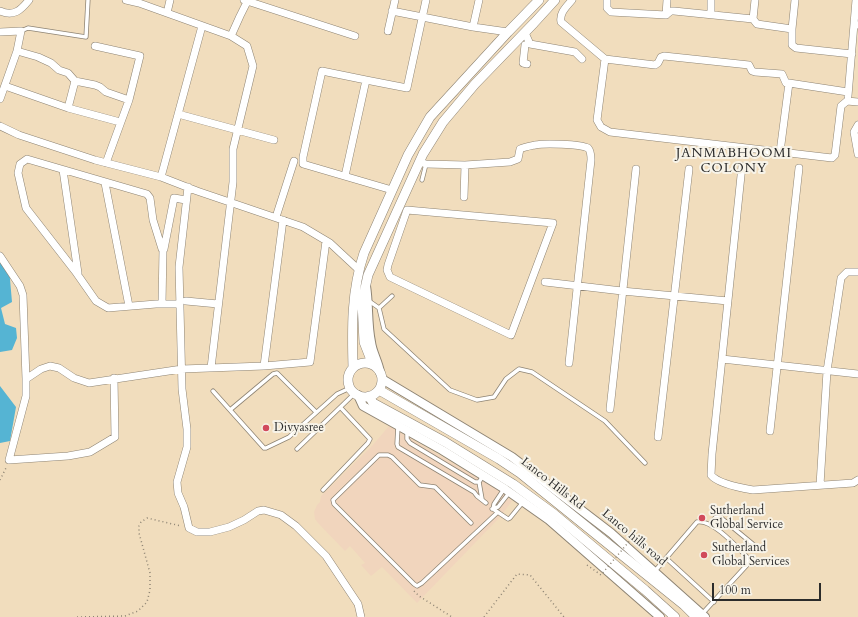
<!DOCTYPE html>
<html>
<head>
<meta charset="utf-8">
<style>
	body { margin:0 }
	#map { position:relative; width:858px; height:617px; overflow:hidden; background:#f1ddbd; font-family:Cardo,serif }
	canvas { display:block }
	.scale { position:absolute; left:712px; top:583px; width:109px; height:18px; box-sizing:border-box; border:2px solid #2b2b2b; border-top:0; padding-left:5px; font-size:12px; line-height:14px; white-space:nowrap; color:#2b2b2b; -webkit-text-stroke:3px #f7f3e8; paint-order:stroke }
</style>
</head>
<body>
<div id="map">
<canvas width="858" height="617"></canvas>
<div class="scale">100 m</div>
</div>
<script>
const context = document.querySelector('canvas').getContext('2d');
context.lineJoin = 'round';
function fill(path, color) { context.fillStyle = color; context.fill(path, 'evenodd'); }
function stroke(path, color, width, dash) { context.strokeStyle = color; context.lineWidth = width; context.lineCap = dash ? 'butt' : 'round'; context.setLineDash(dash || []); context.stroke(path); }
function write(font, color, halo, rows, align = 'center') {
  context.font = font + ' Cardo,serif'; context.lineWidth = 4; context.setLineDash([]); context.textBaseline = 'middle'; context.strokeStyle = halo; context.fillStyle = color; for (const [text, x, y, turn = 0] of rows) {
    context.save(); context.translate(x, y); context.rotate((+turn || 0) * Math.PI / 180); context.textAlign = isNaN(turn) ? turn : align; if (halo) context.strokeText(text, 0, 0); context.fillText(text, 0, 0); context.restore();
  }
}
fill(new Path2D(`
	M389,426L497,489L512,501L500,517L417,603L382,567L371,576L361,565L365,563L350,546L345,551L318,523L315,519L314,512L317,505L320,502L321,496L372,446Z`), '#f1d5bd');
fill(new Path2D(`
	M0,259L9,268L12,302L1,308L5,324L16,328L17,338L12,350L0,352Z
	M0,386L16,407L10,441L0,443Z`), '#55b4d3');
const service = new Path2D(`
	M21,31L28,28L86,37L88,0
	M422,180L426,164
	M392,296L379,308L384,329L450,390L477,400L494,397L506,379L519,369L532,372L605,421L645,463
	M369,301L379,308
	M213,391L264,448H266L289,437L337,394L350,388
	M230,410L273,374L277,373L316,412
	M398,426L397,444L398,447L474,492L477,496L486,503
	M407,432V439L410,443L475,482H479L483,476
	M297,449L355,393
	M479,482L482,499
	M504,489L494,504L493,509L508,519L510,518L523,502
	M323,490L368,443L370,439L341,408
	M492,509L498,507L509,493
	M471,523L435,487L420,485L392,457L388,455H379L333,500L334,504L414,584L417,586L422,583L498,512
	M710,524L716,517H720L754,545
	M666,558L714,602
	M655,571L697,522C712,519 736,546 746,556L748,558L747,565L702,614`);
const minor = new Path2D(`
	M126,0L139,3L231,36L247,46L253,66L233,149V182L211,368
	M244,0L355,36
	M572,0C567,6 559,13 561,22L605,59L597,120L601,127L610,132L832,158L835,155L841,106L847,101L858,102
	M607,0V8L611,12L666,15L671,11H674L753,19L757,24L792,29V45L796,48L852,54
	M856,0L854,24L858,25
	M0,11C14,17 21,10 29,0
	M392,11L473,27L508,32
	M167,13L170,0
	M711,14V0
	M666,15L667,0
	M753,19L755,0
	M473,27L479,0
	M792,29L795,0
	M388,31L395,0
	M0,32L21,31L17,51L0,99
	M525,33L530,44L575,52L582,59
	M231,36L240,16L248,0
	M525,45L523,63L527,64
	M95,46L140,56L129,100L106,163
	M17,51L38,57L51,63L59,70L68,73L75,81L95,85L100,87L106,92L129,100
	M605,59L655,65L658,63L661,57L664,56L749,65L752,71L755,72L782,74L786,83H789L848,92
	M366,80L322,71L303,157V164L392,190
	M5,86L68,108L75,81
	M848,96L854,24
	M68,108L120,122
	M178,114L274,140
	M858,125L854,132L858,154
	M0,126L19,135L95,160L161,177L197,191L303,227L330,243L358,269
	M780,152L789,83
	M420,162L426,164L465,165L510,162L518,159L520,149C524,147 530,146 535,145C544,143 580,144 588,148C591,151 591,156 591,160L569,363
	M742,166L712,454L711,475C718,484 741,488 753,490L853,483L858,480
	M63,170L78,273
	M345,176L366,80L407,88L426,0
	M161,177L202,26
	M105,183L129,306
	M188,187L179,267L182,389L187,429V447L177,482L178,493L184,507L189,528L197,532H210L229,527L244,520L258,511L264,510L281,515L296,526L326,556L358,604L361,617
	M464,197L465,165
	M407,210L553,223L511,335L390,277L387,270L388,265Z
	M276,217L294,161
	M0,256L20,286L23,295L26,379L41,369L50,366L59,368L74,378L89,383L182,369L264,366L310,362L326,241
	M545,282L622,291L728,301
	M186,301L218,304
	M162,304L163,249
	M180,304H156L108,308L96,301L75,271L26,208L18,173L20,164L27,159L147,194L150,198L153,220L162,249H164L174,198L186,200
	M722,359L858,374
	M264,366L283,220
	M26,379V396L9,460L68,456L90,452L115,437L114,378
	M610,409L636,169
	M770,431L799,168
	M658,437L689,169
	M820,485L827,371L841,278L847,272H858`);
const tertiary = new Path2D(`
	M366,286C369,304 367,323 371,342C372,352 378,361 380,372
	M382,379L512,457L611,533L705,617
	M358,395L363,406L442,450L505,489L549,520L660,617`);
const secondary = new Path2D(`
	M348 380a17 17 0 1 1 34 0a17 17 0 1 1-34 0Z
	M373,365L364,342L362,302L368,275L423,154L443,122L475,84L534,23L555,0
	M353,368C352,329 351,292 364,253L408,155L430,117L508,32L539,0
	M379,390L499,459L520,473L684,605L696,617
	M369,396L373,403L445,442L513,484L554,514L645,590L675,617`);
stroke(service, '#8e8474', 5);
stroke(minor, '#8e8474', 8);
stroke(tertiary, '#8e8474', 10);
stroke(secondary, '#8e8474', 10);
stroke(new Path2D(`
	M0,480L7,466
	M414,591L419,596L452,617
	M77,617L125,616L138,611L147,602L150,590V573L139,533V526L141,522L147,518L181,526
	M484,617L517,574L530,575L564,617`), '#8e8474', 1.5, [1, 3]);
stroke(service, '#fff', 3.5);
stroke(minor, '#fff', 7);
stroke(tertiary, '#fff', 8);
stroke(secondary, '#fff', 9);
stroke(new Path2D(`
	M587,565L601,575L632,538L661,564`), '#8e8474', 1.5, [1, 3]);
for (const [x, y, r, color] of [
	[266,428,4,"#d1495b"],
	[702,518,4,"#d1495b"],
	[704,555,4,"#d1495b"]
]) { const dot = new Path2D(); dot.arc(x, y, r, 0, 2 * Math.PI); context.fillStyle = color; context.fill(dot); stroke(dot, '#f7f3e8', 1.5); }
write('12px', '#2b2b2b', '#f7f3e8', [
	["Divyasree",274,428],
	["Sutherland",710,511],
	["Global Service",710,525],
	["Sutherland",712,548],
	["Global Services",712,562]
], 'left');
write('12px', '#2b2b2b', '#f7f3e8', [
	["Lanco Hills Rd",552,484,38],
	["Lanco hills road",634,538,40]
]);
context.letterSpacing = '1px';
write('13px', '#2b2b2b', '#f7f3e8', [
	["JANMABHOOMI",734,154],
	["COLONY",734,169]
]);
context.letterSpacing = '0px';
</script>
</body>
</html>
